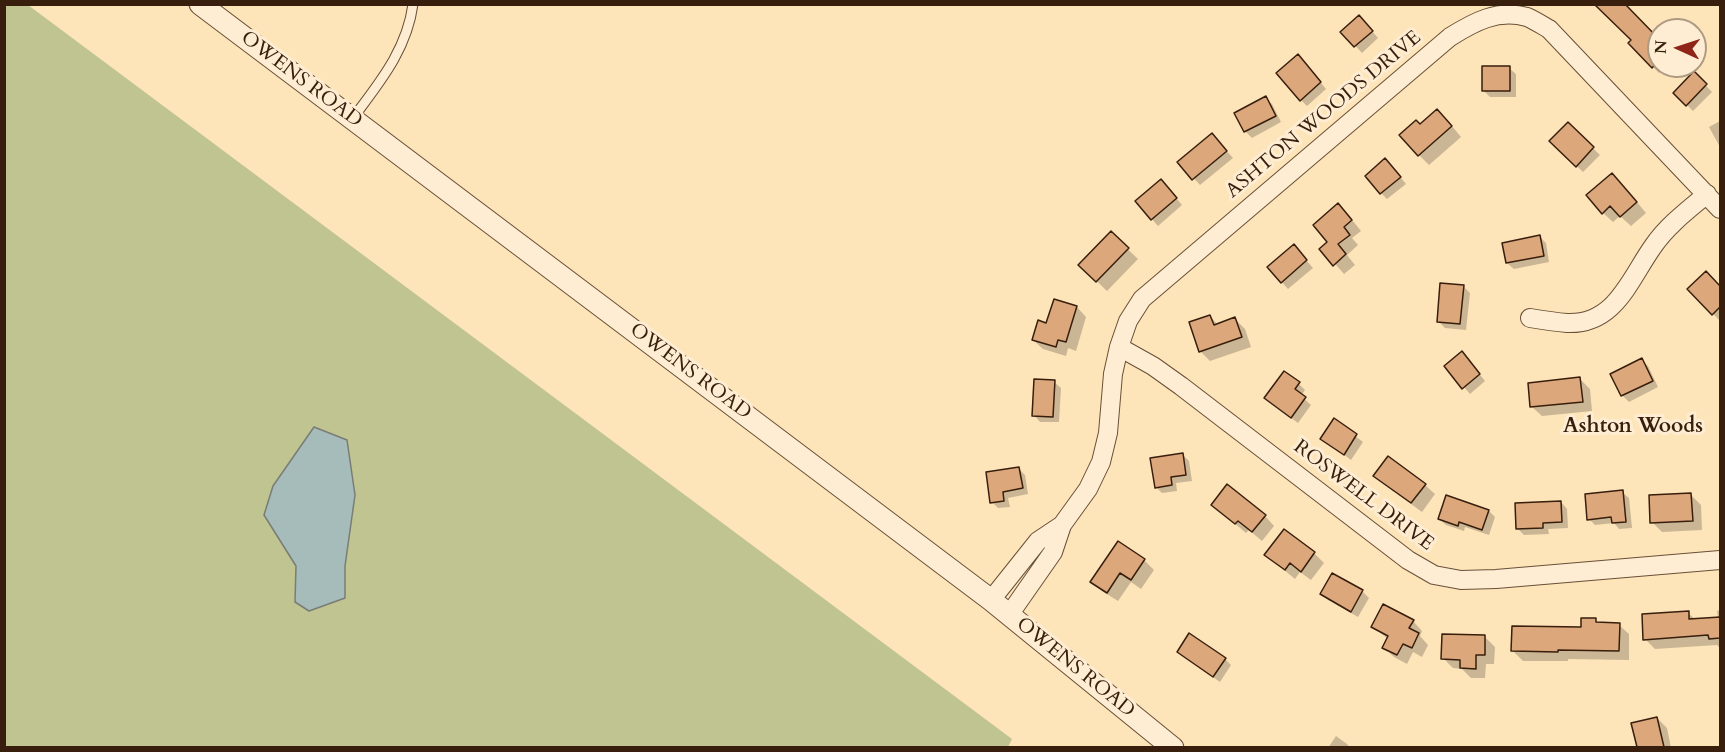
<!DOCTYPE html>
<html>
<head>
<meta charset="utf-8">
<style>
	body { margin:0 }
	#map { position:relative; width:1725px; height:752px; overflow:hidden; background:#fde4b9; font-family:Cardo,serif }
	canvas { display:block }
	.frame { position:absolute; inset:0; border:6px solid #371e0d; pointer-events:none }
	.north { position:absolute; left:1647px; top:18px; width:60px; height:60px; box-sizing:border-box; background:#feedd2; border:2px solid #ae9a83; border-radius:50%; rotate:273deg; font-size:16px; font-weight:700; line-height:24px; text-align:center; color:#371e0d }
	.north::after { content:''; display:block; margin:auto; width:21px; height:27px; background:#8f2418; clip-path:polygon(50% 0,100% 100%,50% 72%,0 100%) }
</style>
</head>
<body>
<div id="map">
<canvas width="1725" height="752"></canvas>
<div class="frame"></div>
<div class="north">N</div>
</div>
<script>
const context = document.querySelector('canvas').getContext('2d');
context.lineJoin = 'round';
function fill(path, color) { context.fillStyle = color; context.fill(path, 'evenodd'); }
function stroke(path, color, width, dash) { context.strokeStyle = color; context.lineWidth = width; context.lineCap = dash ? 'butt' : 'round'; context.setLineDash(dash || []); context.stroke(path); }
function write(font, color, halo, rows, align = 'center') {
  context.font = font + ' Cardo,serif'; context.lineWidth = 6; context.setLineDash([]); context.textBaseline = 'middle'; context.strokeStyle = halo; context.fillStyle = color; for (const [text, x, y, turn = 0] of rows) {
    context.save(); context.translate(x, y); context.rotate((+turn || 0) * Math.PI / 180); context.textAlign = isNaN(turn) ? turn : align; if (halo) context.strokeText(text, 0, 0); context.fillText(text, 0, 0); context.restore();
  }
}
fill(new Path2D(`
	M4,5H28L1012,739L1008,747H5Z`), '#bfc490');
const water = new Path2D(`
	M314,427L347,440L355,495L345,566V598L309,611L295,602L296,566L264,515L273,486Z`);
fill(water, '#a5bcbb');
stroke(water, '#797d75', 1.5);
fill(new Path2D(`
	M1365,23L1378,38L1362,53L1342,32Z
	M1659,42V66H1666L1659,73L1630,43Z
	M1304,62L1326,89L1307,106L1301,100Z
	M1509,68L1516,74V97H1490L1483,90Z
	M1694,73L1712,92L1693,111L1675,93Z
	M1265,98L1272,104L1281,122L1252,138L1246,132L1236,114Z
	M1447,120L1461,137L1429,165L1419,155Z
	M1720,121V147L1709,127Z
	M1568,124L1600,155L1583,172L1551,141Z
	M1212,135L1233,158L1200,185L1179,162Z
	M1392,167L1406,184L1387,199L1381,193Z
	M1622,184L1646,213L1631,226L1620,216L1613,222L1603,213Z
	M1167,187L1182,205L1158,226L1137,202Z
	M1348,215L1361,231L1352,238L1358,245L1347,255L1355,265L1344,274L1322,249Z
	M1111,233L1138,259L1107,291L1080,265Z
	M1539,236L1546,243L1549,262L1514,269L1507,263Z
	M1300,253L1313,268L1288,289L1269,268Z
	M1706,273L1720,288L1719,320L1689,289Z
	M1464,287L1470,293L1466,330L1445,328L1438,321Z
	M1077,307L1086,317L1076,351L1068,348L1066,356L1043,349L1033,340L1047,325Z
	M1210,316L1218,325L1235,319L1245,329L1251,347L1210,361L1200,351Z
	M1468,360L1485,381L1470,394L1446,366Z
	M1641,360L1648,366L1658,387L1629,402L1622,395Z
	M1580,379L1590,389L1592,411L1542,416L1532,407Z
	M1054,382L1061,388L1059,422H1040L1034,415Z
	M1299,384L1305,390L1301,396L1311,405L1298,423L1272,404Z
	M1334,420L1363,442L1351,460L1322,438Z
	M1182,454L1189,461L1192,481L1176,483L1177,491L1162,493L1156,487Z
	M1019,469L1025,475L1028,494L1008,498L1010,507L998,508L992,502Z
	M1375,476L1425,485L1435,494L1422,512L1385,485Z
	M1622,492L1629,498L1632,528L1619,529L1614,523L1595,525L1589,519Z
	M1691,495L1701,505L1702,530L1662,532L1652,522Z
	M1561,502L1567,509L1568,528L1548,529L1549,534L1524,535L1518,529Z
	M1213,505L1265,516L1274,526L1262,541L1249,530L1246,533Z
	M1489,511L1495,517L1489,535L1465,527L1464,531L1446,525L1439,519Z
	M1284,531L1314,553L1324,563L1311,580L1300,572L1295,579L1266,555Z
	M1119,543L1144,560L1154,570L1141,589L1131,582L1118,601L1102,591L1092,581Z
	M1362,591L1369,598L1358,617L1328,600L1322,594Z
	M1720,610V648L1717,645L1655,649L1645,639L1688,613L1696,620L1718,618L1717,611Z
	M1595,620L1600,624L1619,625L1629,634V660L1568,659V661H1523L1513,651L1582,629Z
	M1413,621L1422,631L1420,636L1428,645L1422,657L1413,652L1407,664L1394,657L1384,648L1388,639L1373,627Z
	M1485,637L1495,647L1494,664H1486L1485,678H1471L1462,669L1453,668L1443,658Z
	M1178,652L1225,659L1231,665L1220,682Z
	M1657,718L1667,728L1671,748H1638L1633,724Z
	M1336,736L1347,744L1350,748H1328Z`), '#0003');
const building = new Path2D(`
	M1594,4H1625L1659,39V60L1652,68L1628,43L1631,40Z
	M1359,15L1373,31L1354,47L1340,32Z
	M1298,54L1321,82L1300,101L1276,73Z
	M1482,66H1510V91H1482Z
	M1694,71L1707,84L1686,106L1673,93Z
	M1266,96L1276,116L1244,132L1234,113Z
	M1437,109L1452,126L1418,156L1399,135L1416,120L1420,124Z
	M1568,122L1594,147L1576,167L1549,141Z
	M1212,133L1227,151L1192,180L1177,162Z
	M1385,158L1401,177L1380,194L1365,176Z
	M1612,173L1637,202L1620,217L1610,206L1602,214L1586,195Z
	M1161,179L1177,198L1151,220L1135,201Z
	M1338,203L1352,220L1344,227L1350,235L1338,244L1346,254L1333,266L1319,249L1327,242L1313,225Z
	M1111,231L1129,248L1096,282L1078,265Z
	M1540,235L1544,256L1506,263L1502,243Z
	M1294,244L1307,260L1281,283L1267,267Z
	M1706,271L1720,286V307L1712,315L1687,289Z
	M1440,283L1464,285L1460,324L1437,322Z
	M1054,299L1077,306L1066,342L1058,340L1056,347L1032,340L1038,320L1046,323Z
	M1210,315L1214,325L1235,317L1242,337L1199,352L1189,322Z
	M1462,351L1480,374L1462,389L1444,366Z
	M1642,358L1653,381L1621,396L1610,374Z
	M1284,371L1300,382L1295,389L1306,397L1291,418L1264,398Z
	M1580,377L1583,402L1530,407L1528,383Z
	M1034,379L1055,380L1053,417L1032,416Z
	M1334,418L1357,434L1344,455L1320,439Z
	M1183,453L1186,475L1171,477L1172,485L1155,488L1150,458Z
	M1388,456L1426,484L1411,503L1373,476Z
	M1019,467L1023,488L1003,492L1004,501L990,503L986,472Z
	M1227,484L1266,515L1252,532L1238,521L1235,524L1211,505Z
	M1623,490L1626,522L1612,523L1611,517L1587,520L1585,494Z
	M1691,493L1693,521L1650,523L1649,495Z
	M1446,495L1489,510L1482,530L1459,522L1458,526L1438,519Z
	M1561,501L1562,522L1543,523V528L1516,529L1515,503Z
	M1284,529L1315,552L1301,572L1290,563L1285,570L1264,555Z
	M1118,541L1145,559L1131,580L1120,573L1107,593L1090,582Z
	M1332,573L1363,590L1351,612L1320,594Z
	M1383,604L1414,620L1409,628L1419,633L1412,648L1403,644L1397,655L1382,648L1388,636L1371,627Z
	M1689,611V619L1720,617V638L1709,639L1708,635L1643,640L1642,614Z
	M1581,618H1596V622L1620,623L1619,651L1558,650V652L1511,651L1512,626L1581,627Z
	M1189,633L1226,658L1213,677L1177,652Z
	M1442,634L1485,635V655H1476V669L1460,668V660L1441,659Z
	M1657,717L1664,747H1637L1631,723Z`);
fill(building, '#dca77b');
stroke(building, '#371e0d', 1.5);
const service = new Path2D(`
	M353,118C379,83 407,50 413,4`);
const minor = new Path2D(`
	M1530,318C1542,320 1555,322 1567,323C1616,325 1630,278 1654,245C1668,225 1688,210 1707,194
	M1119,347L1153,366L1181,386L1408,560L1434,575L1461,580L1496,579L1720,560
	M991,600L1038,541L1062,525
	M1009,615L1053,552L1062,525L1088,489L1101,462L1108,433L1113,374L1119,347L1128,321L1142,299L1450,37C1474,22 1497,9 1527,17C1534,20 1542,25 1549,29L1720,209`);
const tertiary = new Path2D(`
	M200,4L991,600L1173,748`);
stroke(service, '#685038', 11);
stroke(minor, '#685038', 20);
stroke(tertiary, '#685038', 23);
stroke(service, '#feedd2', 9);
stroke(minor, '#feedd2', 18);
stroke(tertiary, '#feedd2', 21);
write('20px', '#371e0d', '#feedd2', [
	["OWENS ROAD",301,80,37],
	["ASHTON WOODS DRIVE",1324,115,-40],
	["OWENS ROAD",690,372,37],
	["ROSWELL DRIVE",1363,496,37],
	["OWENS ROAD",1075,668,39]
]);
write('bold 21px', '#371e0d', '#feedd2', [
	["Ashton Woods",1633,427]
]);
</script>
</body>
</html>
